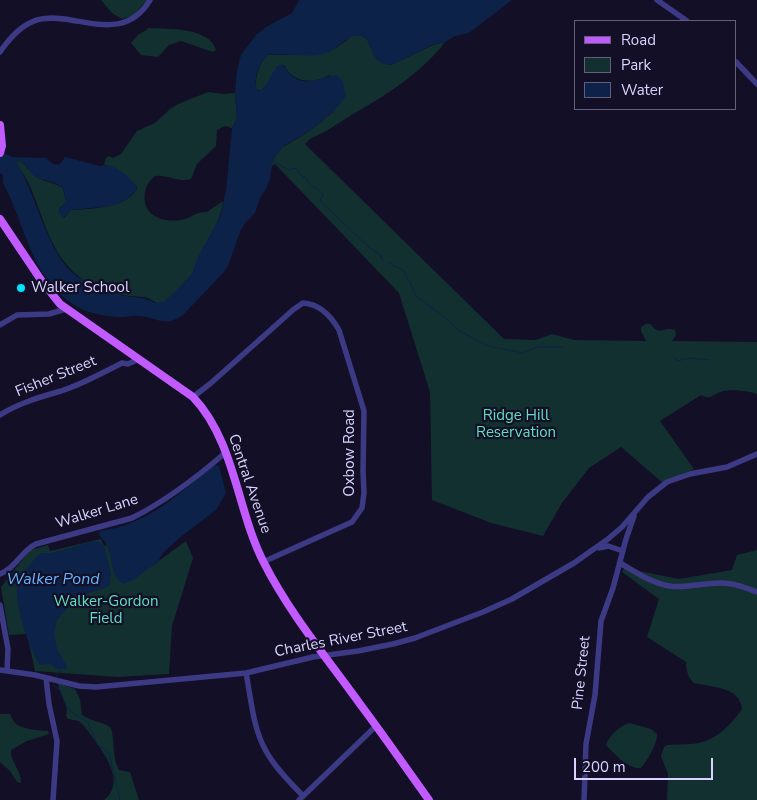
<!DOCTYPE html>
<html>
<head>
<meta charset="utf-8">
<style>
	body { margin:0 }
	#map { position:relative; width:757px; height:800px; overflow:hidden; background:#130f26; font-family:"Nunito Sans",sans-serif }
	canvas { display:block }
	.legend { position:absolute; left:574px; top:20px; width:162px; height:90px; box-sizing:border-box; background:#130f26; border:1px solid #625e7d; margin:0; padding:6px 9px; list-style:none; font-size:15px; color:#d9d4ff }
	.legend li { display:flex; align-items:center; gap:10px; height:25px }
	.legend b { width:25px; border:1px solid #625e7d }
	.scale { position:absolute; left:574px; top:758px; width:139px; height:22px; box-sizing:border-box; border:2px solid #d9d4ff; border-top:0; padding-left:6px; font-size:15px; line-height:18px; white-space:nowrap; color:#d9d4ff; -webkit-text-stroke:4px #130f26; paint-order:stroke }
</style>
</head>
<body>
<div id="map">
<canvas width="757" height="800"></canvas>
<ul class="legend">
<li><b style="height:6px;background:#c25bff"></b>Road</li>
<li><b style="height:14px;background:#12302f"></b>Park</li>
<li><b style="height:14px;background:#0c2248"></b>Water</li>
</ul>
<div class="scale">200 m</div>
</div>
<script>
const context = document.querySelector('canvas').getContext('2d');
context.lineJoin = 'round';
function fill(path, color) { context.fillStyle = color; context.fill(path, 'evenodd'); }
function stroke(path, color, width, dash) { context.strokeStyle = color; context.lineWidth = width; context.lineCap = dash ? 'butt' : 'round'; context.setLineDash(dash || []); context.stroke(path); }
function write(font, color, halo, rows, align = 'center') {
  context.font = font + ' "Nunito Sans",sans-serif'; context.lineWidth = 4.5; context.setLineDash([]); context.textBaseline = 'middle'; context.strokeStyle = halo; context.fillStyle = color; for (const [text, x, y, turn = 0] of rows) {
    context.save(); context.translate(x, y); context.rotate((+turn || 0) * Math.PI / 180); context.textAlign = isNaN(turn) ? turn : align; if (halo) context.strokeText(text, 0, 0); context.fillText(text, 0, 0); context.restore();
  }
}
fill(new Path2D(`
	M101,0H147L133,16L122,19L112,13Z
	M149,28C167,29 210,27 216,50L213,52L181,41L169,45L158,57L141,55L131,43L138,35Z
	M360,35L367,39L370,47L391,65L433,45L445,42C421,74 384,96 350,116C337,124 324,133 310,139L305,144L504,339L536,340L552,334L574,340L646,341L641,331V327L646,324H650C661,337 663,326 675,330L676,335L672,341L757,342V394C749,391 733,389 724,391C714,393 711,401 701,395L660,421L694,469L664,484L621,447L589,468L562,503L543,536L491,523L432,500L430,392L399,293L275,164L272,166L271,163L280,149L311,130L334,111L330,75C313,84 294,84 284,65L278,66L268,83L261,91L256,89C255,76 259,64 267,55H313L336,48L352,36Z
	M208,92L224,94L235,93L237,118L232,128L225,126L217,130L216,146L197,164L191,179C179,183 167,174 155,176C150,180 146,186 145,192C141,215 162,223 181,220C191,218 197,211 207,212L223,201C221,222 208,238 199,256C196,262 195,269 192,274C187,280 171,297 165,301C158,307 155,301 148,298C143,296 135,297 129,296C106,293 81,283 66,264C41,234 39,190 15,162L21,161C28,169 34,177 43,180C50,183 57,184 63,188L66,202L59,209L64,218L71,210C89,209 131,208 137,187L122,173L104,164L106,158L109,156L113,158L121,154L137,131L155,123L170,109L178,104Z
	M101,539L104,546L156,539V563L186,541L193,558L172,626L169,674L117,677L35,671L27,634L9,635L1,587L30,550L48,545L50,551Z
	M757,550V800H667L668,774L661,756L664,747L667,745C677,744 689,745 699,743C717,739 732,724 742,709C740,686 710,687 694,683C688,678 686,670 686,662L647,637L659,599L622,572L624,568L679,579L732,570L737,555Z
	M58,683L75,689L80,699L82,715C91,722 103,721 111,728C115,742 112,757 119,770L130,772L139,800H104C125,784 107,757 95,741C90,734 86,727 80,722C77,720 72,720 68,719L66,716C70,703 58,694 58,683Z
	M0,714H10C12,716 12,719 14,722C21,730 38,730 48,731L49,734L27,741L11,750C10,762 22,771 21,783L17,782L10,771L0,762Z
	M630,723L651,729L657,734C657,745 648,759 641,768C629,770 613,753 606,745C609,736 620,725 630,723Z`), '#12302f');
fill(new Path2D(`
	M299,0H512L469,33L455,36L445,42L432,45L391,65C373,64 373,52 367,39C351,27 340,49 326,53C309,59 286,52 267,55C259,64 252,79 258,91H261C269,83 272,70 281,64C286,67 287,72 292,76C307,88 322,76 337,75L343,82L346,96L334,111L311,130L285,145L273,159L270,179L266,189L260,198L255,213L245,223L240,232L228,266L224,272L184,314C165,329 158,317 138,316C133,315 128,317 123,317C112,317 98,315 89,312C32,291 28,229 3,183V175L0,173V151L12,157L46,158C51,162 53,166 60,164L65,157L100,166C112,162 134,178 137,189L126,200L112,206L71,210L63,218L58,211L66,202L63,188L57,184L35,177L21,161L16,162C37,193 48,260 80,278C94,287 110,292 126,296C137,298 146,297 155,303L165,301L187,280L193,272L196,261L220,217L226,191L232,128L237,118L235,93L237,70L241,55L256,35L266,27L292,13Z
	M214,465L219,466L226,493L216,510L178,539L162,554L157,564L147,569L135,579L123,584C110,576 113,556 106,544C104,540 101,538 99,534L100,531C147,525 179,494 214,465Z
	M95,541L102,543L104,547L111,573L110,585L102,589L78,596L57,620L54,634L57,649L67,666V669H56L51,664L40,665C29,648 11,599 19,580C24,571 33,560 41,553H52Z`), '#0c2248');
stroke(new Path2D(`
	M272,161L289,170L295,168L303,177L306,178L309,183L323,194L320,201L371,249L379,254L383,260
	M389,263L404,271L417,297L442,315L458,330L488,346L523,353L537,347H562
	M673,357L678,361L689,358L710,360
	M56,677L60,670
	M53,685L61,691C65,709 71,713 87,721L97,744L109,753L120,800`), '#0c2248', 1);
stroke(new Path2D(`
	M657,0L687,21
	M0,52C9,39 19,27 34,21C43,17 54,18 64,19C98,24 129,35 150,0
	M736,62L757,84
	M0,325L17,315L49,314L66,309
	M193,397L211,383L294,309L303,303C320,304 331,316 339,330L364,411L363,471L364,493L362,508L352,522L263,562
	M0,415C19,403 40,397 61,391C83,384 102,373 122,363L128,364L139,359
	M599,548L608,546L623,551
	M620,563C636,572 651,583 669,586C687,589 705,582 723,583C735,583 746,588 757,592
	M0,574C16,568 21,551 36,544L132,518C166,501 196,478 225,453
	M0,605L8,649L7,671
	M0,670L35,675L79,686L96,687L246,673L313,657L358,651L393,644L415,638L483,612L512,599L574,563L608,539L622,527L648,497L667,482L690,474L727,467L757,454
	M246,673C251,698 253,729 266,751C275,768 290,782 303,796
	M46,678L49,704L57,741L53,800
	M299,800L376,726
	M584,800L586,744L595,695L601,621L613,588L626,539L634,516`), '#3d3a85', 5.5);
stroke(new Path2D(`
	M0,125L2,146L0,153
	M0,219L41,280L60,304L193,397C235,441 237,511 264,563C290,614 327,658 360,704C384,736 406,768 429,800`), '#c25bff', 8);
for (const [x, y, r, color] of [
	[21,288,5,"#00e5ff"]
]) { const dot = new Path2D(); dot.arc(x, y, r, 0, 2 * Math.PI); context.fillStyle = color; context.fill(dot); stroke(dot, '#130f26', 2); }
write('15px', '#d9d4ff', '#130f26', [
	["Walker School",31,288]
], 'left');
write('15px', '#d9d4ff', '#130f26', [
	["Fisher Street",56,377,-22],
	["Oxbow Road",350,453,-90],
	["Central Avenue",249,484,71],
	["Walker Lane",97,512,-17],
	["Charles River Street",341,640,-11],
	["Pine Street",582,673,-84]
]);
write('15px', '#5fe0c0', '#130f26', [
	["Ridge Hill",516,416],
	["Reservation",516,433],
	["Walker-Gordon",106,602],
	["Field",106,619]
]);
write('italic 16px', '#62b6ff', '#130f26', [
	["Walker Pond",53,580]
]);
</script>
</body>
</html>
